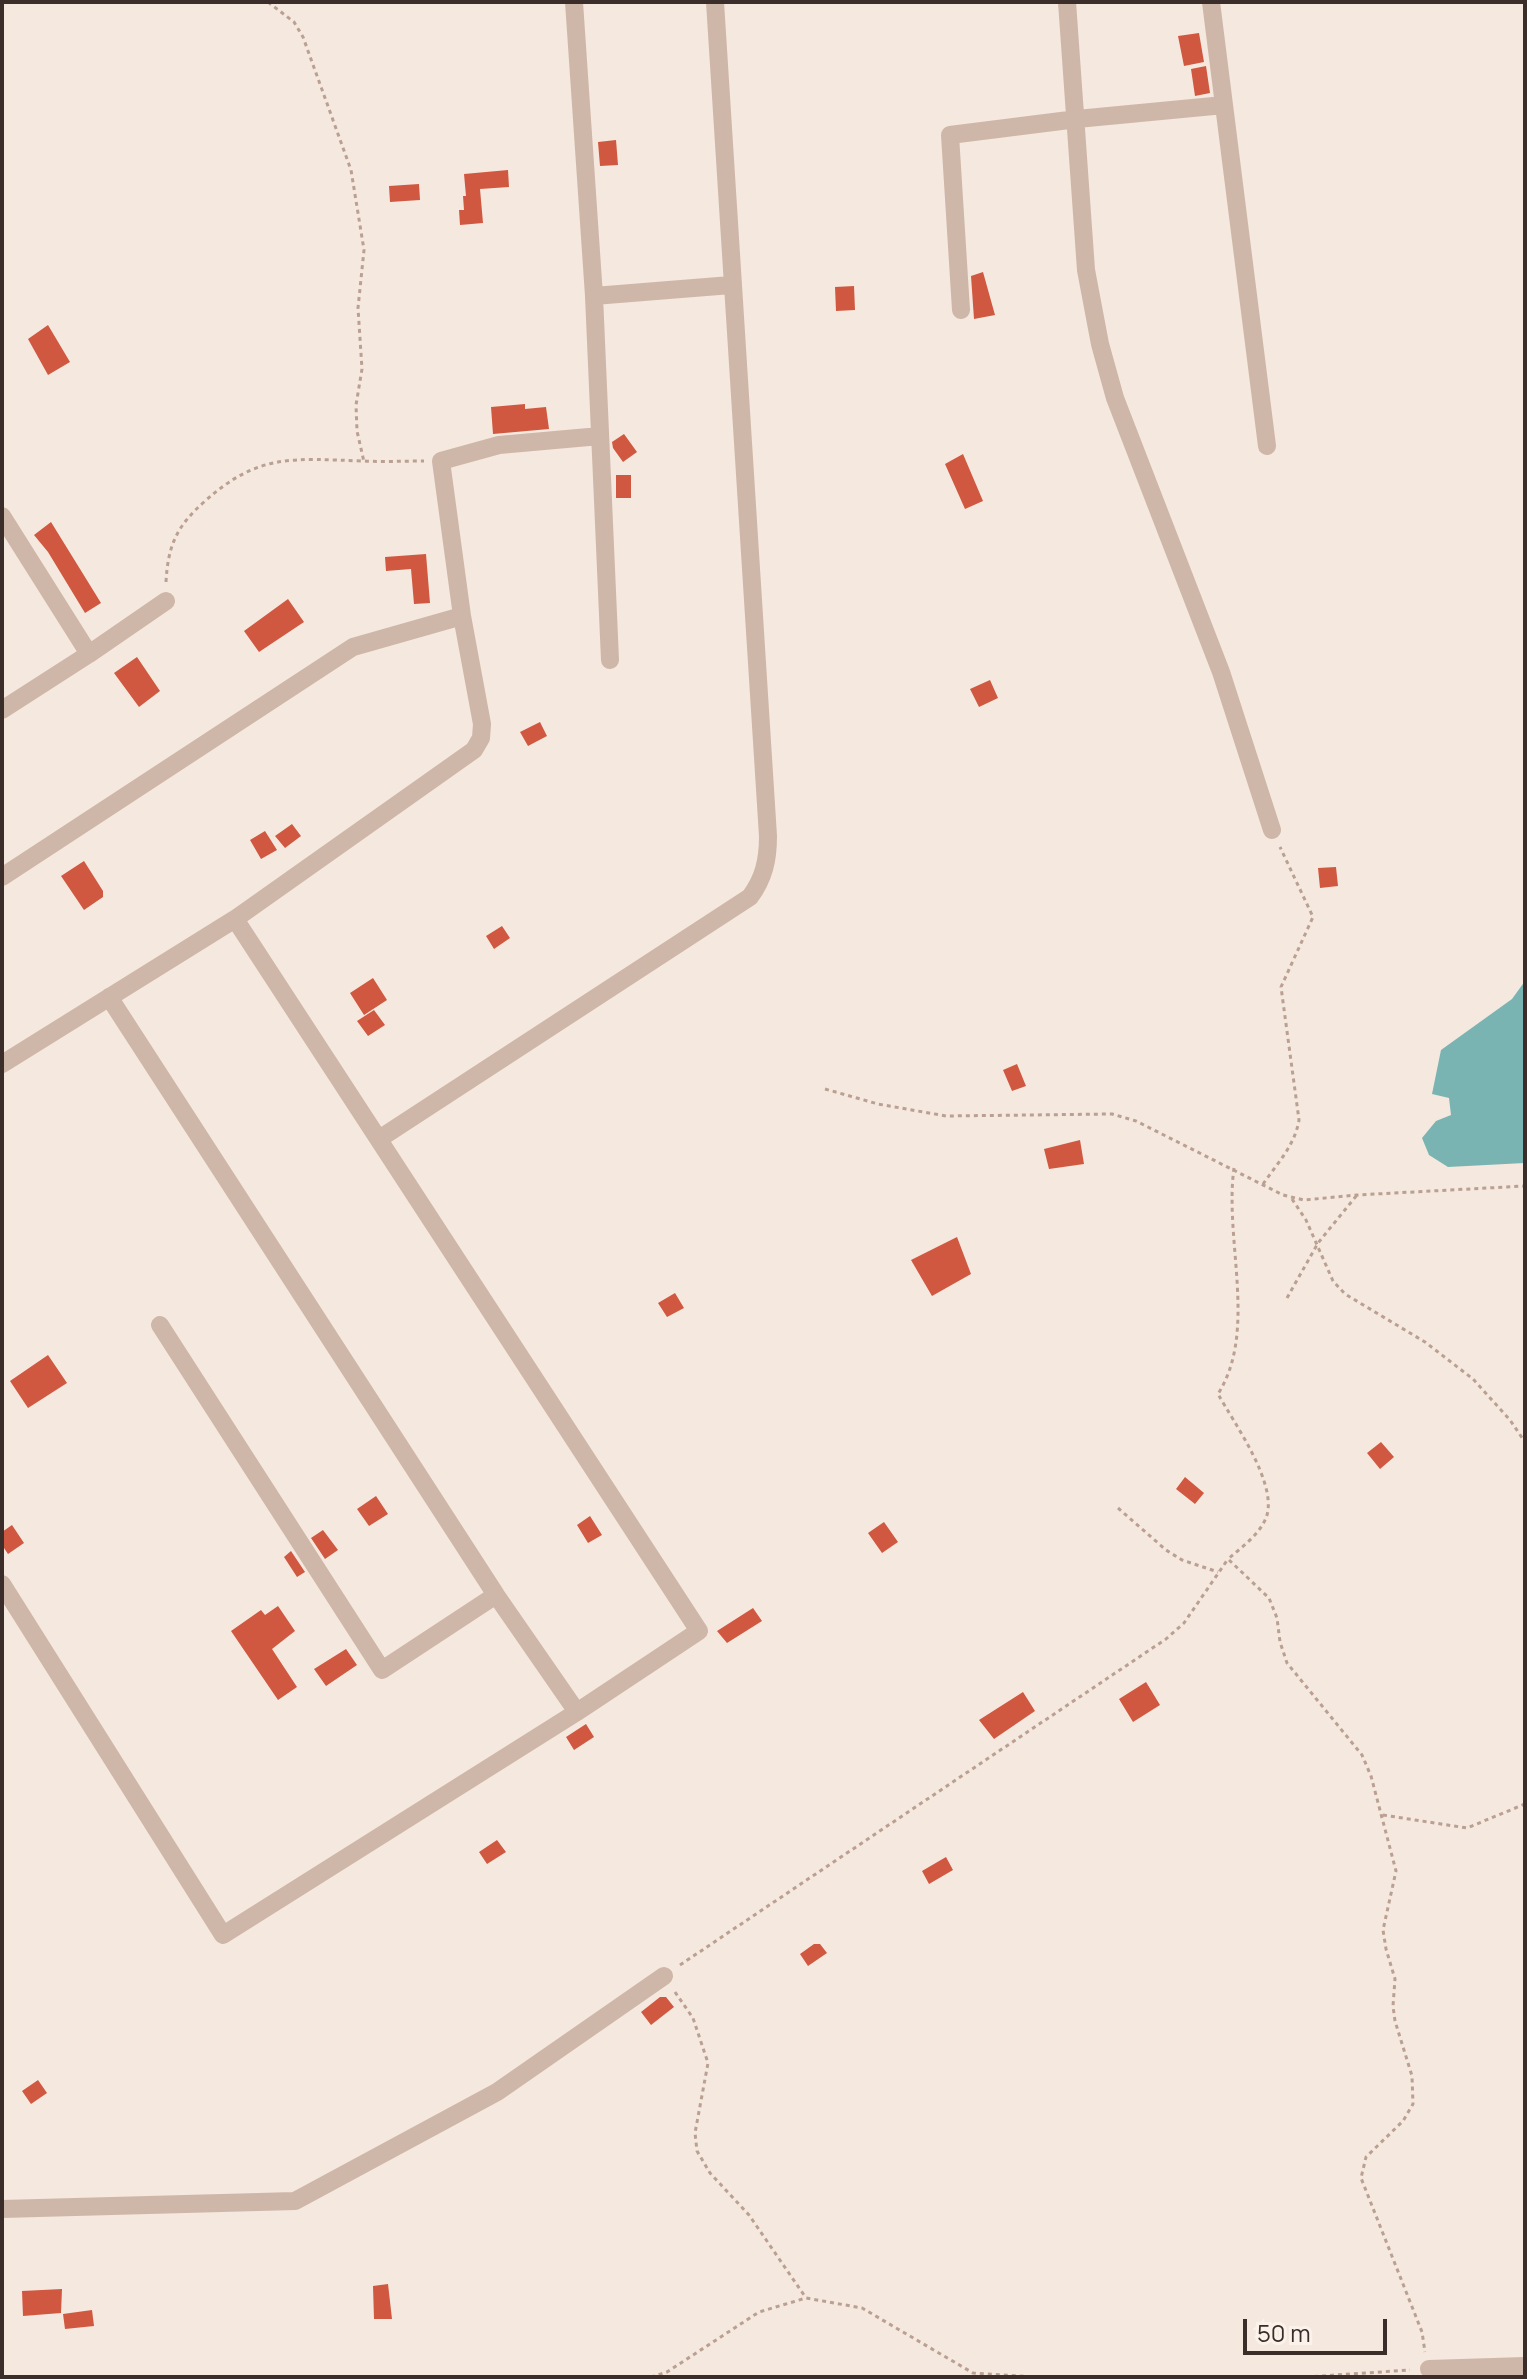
<!DOCTYPE html>
<html>
<head>
<meta charset="utf-8">
<style>
	body { margin:0 }
	#map { position:relative; width:1527px; height:2379px; overflow:hidden; background:#f5e8de; font-family:Manrope,sans-serif }
	canvas { display:block }
	.frame { position:absolute; inset:0; border:4px solid #3b2d29; pointer-events:none }
	.scale { position:absolute; left:1243px; top:2319px; width:144px; height:36px; box-sizing:border-box; border:4px solid #3b2d29; border-top:0; padding-left:10px; font-size:24px; line-height:28px; white-space:nowrap; color:#3b2d29; -webkit-text-stroke:6px #fbf3eb; paint-order:stroke }
</style>
</head>
<body>
<div id="map">
<canvas width="1527" height="2379"></canvas>
<div class="frame"></div>
<div class="scale">50 m</div>
</div>
<script>
const context = document.querySelector('canvas').getContext('2d');
context.lineJoin = 'round';
function fill(path, color) { context.fillStyle = color; context.fill(path, 'evenodd'); }
function stroke(path, color, width, dash) { context.strokeStyle = color; context.lineWidth = width; context.lineCap = dash ? 'butt' : 'round'; context.setLineDash(dash || []); context.stroke(path); }
fill(new Path2D(`
	M1525,981V1163L1448,1167L1429,1155L1422,1138L1436,1121L1451,1115L1449,1098L1432,1094L1441,1050L1512,999Z`), '#7ab4b2');
fill(new Path2D(`
	M1199,33L1204,62L1184,66L1178,36Z
	M1206,66L1210,93L1195,96L1191,69Z
	M616,140L618,165L600,166L598,142Z
	M508,170L509,187L480,189L483,223L460,225L459,210H464L463,196H466L464,174Z
	M419,184L420,200L390,202L389,186Z
	M983,272L995,315L974,319L971,276Z
	M854,286L855,310L836,311L835,287Z
	M48,325L70,362L48,375L28,339Z
	M525,404V409L546,407L549,429L493,434L491,407Z
	M624,434L637,452L623,462L613,448L612,442Z
	M963,454L983,501L965,509L945,464Z
	M616,475H631V498H616Z
	M51,522L101,603L85,613L48,552L34,535Z
	M426,554L430,603L414,604L411,569L386,571L385,557Z
	M288,599L304,622L259,652L244,631Z
	M137,657L160,691L139,707L114,673Z
	M990,680L998,698L979,707L970,689Z
	M540,722L547,736L528,746L520,732Z
	M292,824L301,836L285,848L275,836Z
	M265,831L277,850L261,859L250,840Z
	M84,861L103,891V897L84,910L61,876Z
	M1336,867L1338,886L1320,888L1318,868Z
	M502,926L510,938L494,949L486,936Z
	M373,978L387,1000L364,1015L350,993Z
	M374,1010L385,1025L368,1036L357,1021Z
	M1017,1064L1026,1086L1012,1091L1003,1070Z
	M1080,1140L1084,1164L1049,1169L1044,1149Z
	M957,1237L971,1274L932,1296L911,1260Z
	M675,1293L684,1308L667,1317L658,1303Z
	M48,1355L67,1383L28,1408L10,1381Z
	M1381,1442L1394,1457L1380,1469L1367,1453Z
	M1185,1477L1204,1493L1195,1504L1176,1489Z
	M376,1496L388,1514L369,1526L357,1509Z
	M590,1516L602,1535L588,1543L577,1525Z
	M884,1522L898,1542L882,1553L868,1533Z
	M12,1525L24,1543L8,1554L2,1545V1532Z
	M323,1530L338,1550L325,1559L311,1538Z
	M291,1551L305,1572L297,1577L284,1557Z
	M278,1606L295,1631L272,1649L297,1687L278,1700L231,1631L261,1610L265,1615Z
	M753,1608L762,1621L727,1643L717,1631Z
	M346,1649L357,1665L326,1686L314,1669Z
	M1146,1682L1160,1705L1133,1722L1119,1699Z
	M1023,1692L1035,1711L994,1739L979,1720Z
	M586,1724L594,1737L574,1750L566,1737Z
	M497,1840L506,1852L487,1864L479,1852Z
	M946,1857L953,1870L929,1884L922,1871Z
	M814,1944H820L827,1953L808,1966L800,1954Z
	M660,1997H666L674,2007L651,2025L641,2012Z
	M38,2080L47,2093L31,2104L22,2091Z
	M388,2284L392,2319H374L373,2286Z
	M62,2289L61,2313L23,2316L22,2291Z
	M92,2310L94,2326L65,2329L63,2314Z`), '#d05841');
stroke(new Path2D(`
	M268,2L294,22L303,37L351,170L364,250L358,308L362,369L356,405L357,431L364,462
	M166,582C168,545 177,526 204,502C259,452 294,459 363,461C383,462 403,461 424,461
	M825,1089L878,1104L946,1116L1112,1114L1136,1121L1283,1195L1304,1200L1357,1195L1525,1186
	M1234,1168C1224,1240 1258,1331 1218,1394C1234,1423 1279,1485 1266,1518C1259,1535 1242,1547 1228,1559L1269,1598L1277,1618L1280,1642L1287,1663L1362,1755L1371,1776L1396,1871L1383,1930L1386,1949L1395,1979L1393,2006L1395,2021L1412,2076L1413,2104L1403,2121L1366,2157L1361,2178L1422,2332L1425,2352
	M1263,1184C1277,1164 1295,1145 1299,1120L1281,987L1313,917L1280,847
	M1292,1199L1306,1220L1333,1281L1345,1294L1425,1342L1473,1379L1510,1420L1525,1442
	M1287,1298L1318,1243L1357,1195
	M1118,1508L1166,1550L1182,1560L1218,1572
	M1383,1815L1467,1828L1525,1804
	M680,1965L1166,1639L1184,1623L1228,1559
	M675,1992L693,2018L708,2063L695,2133L697,2151L710,2173L749,2215L806,2298
	M651,2377L667,2372L759,2312L806,2298L862,2308L973,2373L1035,2377
	M1306,2377L1410,2370`), '#baa092', 3, [4, 4]);
stroke(new Path2D(`
	M574,2L594,296L610,660
	M1067,2L1086,270L1100,344L1115,398L1221,672L1272,830
	M1211,2L1267,446
	M594,296L731,285
	M961,310L950,135L1077,119L1224,105
	M2,516L89,654L2,710
	M89,654L166,601
	M2,877L353,647L462,616
	M109,997L496,1595L577,1712
	M2,1064L235,919L474,750L481,738L482,724L462,616L441,461L499,445L600,436
	M379,1139L750,897C764,878 768,860 768,836L715,2
	M160,1325L382,1670L496,1595
	M2,1584L223,1935L577,1712L699,1631L235,919
	M2,2209L295,2201L497,2092L664,1976
	M1429,2369L1525,2366`), '#ceb7a8', 18);
</script>
</body>
</html>
